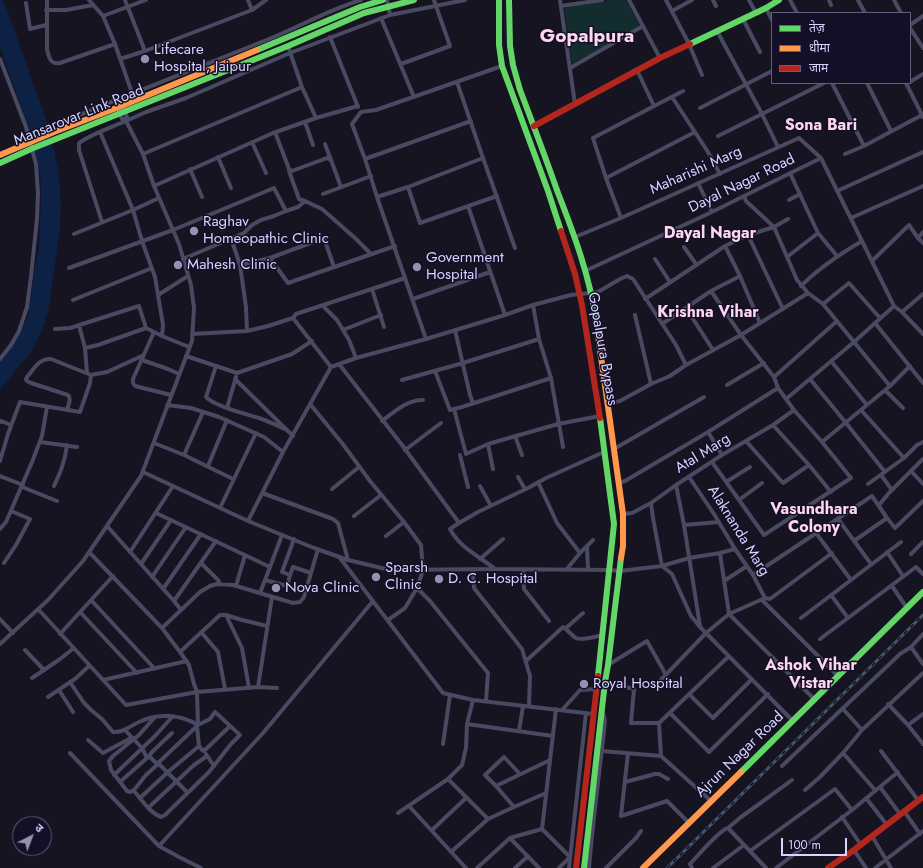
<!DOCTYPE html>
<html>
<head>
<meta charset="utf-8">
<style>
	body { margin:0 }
	#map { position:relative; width:923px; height:868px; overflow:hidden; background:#161421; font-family:Jost,"Noto Sans Devanagari",sans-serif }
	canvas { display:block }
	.legend { position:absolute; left:771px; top:12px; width:140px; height:72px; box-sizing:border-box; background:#130f26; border:1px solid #625e7d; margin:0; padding:5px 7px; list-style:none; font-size:12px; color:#d9d4ff }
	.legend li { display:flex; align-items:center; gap:8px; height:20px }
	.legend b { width:20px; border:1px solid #625e7d }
	.north { position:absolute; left:12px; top:816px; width:40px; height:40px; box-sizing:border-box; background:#130f26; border:1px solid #625e7d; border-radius:50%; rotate:42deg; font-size:11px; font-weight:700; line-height:16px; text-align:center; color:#d9d4ff }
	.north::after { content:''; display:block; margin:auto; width:14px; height:18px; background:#9591b1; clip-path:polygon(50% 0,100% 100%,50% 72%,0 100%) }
	.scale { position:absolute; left:781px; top:838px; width:66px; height:18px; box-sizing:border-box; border:2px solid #d9d4ff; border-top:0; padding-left:5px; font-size:12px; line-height:14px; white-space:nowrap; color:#d9d4ff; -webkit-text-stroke:3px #130f26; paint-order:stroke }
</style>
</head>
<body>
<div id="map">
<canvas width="923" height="868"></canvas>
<ul class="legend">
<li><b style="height:5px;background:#63d668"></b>तेज़</li>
<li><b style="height:5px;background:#ff974d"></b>धीमा</li>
<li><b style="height:5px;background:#b3261e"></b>जाम</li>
</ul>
<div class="north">उ</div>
<div class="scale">100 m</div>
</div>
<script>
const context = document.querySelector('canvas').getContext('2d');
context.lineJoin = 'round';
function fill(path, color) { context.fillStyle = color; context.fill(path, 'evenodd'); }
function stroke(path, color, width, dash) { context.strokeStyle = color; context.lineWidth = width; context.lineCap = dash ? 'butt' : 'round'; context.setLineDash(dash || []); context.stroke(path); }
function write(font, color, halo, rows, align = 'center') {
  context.font = font + ' Jost,sans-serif'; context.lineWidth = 3; context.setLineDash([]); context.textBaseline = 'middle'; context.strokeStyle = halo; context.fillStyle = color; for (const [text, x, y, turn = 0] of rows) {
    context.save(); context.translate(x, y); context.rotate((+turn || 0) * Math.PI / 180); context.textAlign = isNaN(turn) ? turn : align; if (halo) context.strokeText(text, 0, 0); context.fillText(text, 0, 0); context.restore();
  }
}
fill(new Path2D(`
	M612,0H626L640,26L572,64L564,8Z`), '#132c2d');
fill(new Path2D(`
	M0,0H3L7,10L49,128L59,174L61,203L60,227L49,308L41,333L30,353L0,390V360L16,339L28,316L35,266L39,250L41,201V183L36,153L31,134L0,48Z`), '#0d2144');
stroke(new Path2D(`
	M47,0V49C49,57 50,65 60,63L115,44
	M89,0L103,16
	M125,0L145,51
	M248,0L252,10
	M387,0L390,15
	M560,0L575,104
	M629,0L660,58
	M666,0L689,44L702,75
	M713,0L716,6
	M749,0L756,13
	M790,0L797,13
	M829,0L831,5
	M858,0L865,13
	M894,0L901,13
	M26,3L30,29L46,25
	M561,6L602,0
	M766,8L772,20
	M46,10H66L93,5
	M672,11L692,0
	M381,18L414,97
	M743,19L760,52
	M910,25L923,16
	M910,28L923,48
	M717,31L762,114L778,147
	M330,37L358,107
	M288,46L302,87L316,118
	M0,59L26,127L36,164L38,193L37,219L31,276L27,307L19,331L11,345L0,359
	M120,59L145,51L252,10L266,0
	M401,64L450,46L434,0
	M570,68L643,26
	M637,70L654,106
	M457,82L483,158L515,248
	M910,82L923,74
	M832,83L864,146
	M867,83L891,131
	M906,83L923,117
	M132,93L115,44L103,16L146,0
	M672,97L708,152L720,174
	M118,101L121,102L127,117L125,119H122L116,104Z
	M700,108L772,71
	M305,122L313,145
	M60,123C130,94 199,67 269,39C299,27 330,9 361,0
	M100,132L133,210L142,241L155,277L163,325L162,336L189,347
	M275,132L289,169L292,171L327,158L331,160L341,187
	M718,136L824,83
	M252,142L266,173
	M325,144L331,160
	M143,154L302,87
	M845,154L864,146L922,115
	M218,157L231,188
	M365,159L471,121
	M190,169L202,197
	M289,171L299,199L305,201
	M790,173L818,233L837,256
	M606,178L695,132
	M698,183L712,212
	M154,186L273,133L316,118L358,106
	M408,187L420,223L497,196
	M837,191L923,152
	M323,194L371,176
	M744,196L746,201L774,227L797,280L808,293L823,304L890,386
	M377,197L408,187L483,158
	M789,200L800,194
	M468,206L505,315
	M621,218L606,178L593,138L683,91
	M851,218L923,186
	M102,222L79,150V143C91,134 112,127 126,121V120
	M74,234L133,210L159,198
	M748,235L783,309
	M575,237L621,218L799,138L821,158L894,306L902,312L923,334
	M231,238L240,265L246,307L247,331
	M918,238L923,232
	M725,246L740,276L760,323
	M684,247L696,264
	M787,257L818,233
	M270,258L288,283L395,246
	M183,259L244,233L252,225L261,220L274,216L286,211L298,207L305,201L322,209L355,238L371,254
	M655,259L670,282
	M872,261L909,225L918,238L923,243
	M240,265L270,258L324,238L334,267
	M69,268L173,230L274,188L286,211
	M585,271L712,212L744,196L821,158
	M801,286C819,268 840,254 862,241
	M372,289L384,327
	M711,291L741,335L774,377L778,388L794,410L822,442L851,478L764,535L712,462
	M158,295L188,276
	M413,299L490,272
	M645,299L725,246L748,235L774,227L788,219
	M73,300L152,268
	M823,304L849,283L880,318
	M323,306L337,320L349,340L356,358
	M686,308L713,350
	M902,312L923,294
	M635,315L651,384
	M293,318L331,367
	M875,323L923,383
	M662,324L711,291L740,276
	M79,325L85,348L87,373
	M55,329L70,328L139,306L146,328
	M343,330L381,315
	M455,330L470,395L473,403
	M154,332L133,379V383L135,386L171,395
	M192,334L247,331L268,326L293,318L296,314L405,278
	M426,339L377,197L365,159L352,124L361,112L376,110L502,66
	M85,348L98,345L146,328L162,336
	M186,356L237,373L292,354L312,341
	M142,360L168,369L179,374
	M831,361L867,405
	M339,364L402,445L459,523
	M216,366L206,397C214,406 246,414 259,418C268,421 276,425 285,429
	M435,371L450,410L462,407L551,378L539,339L533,305
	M774,377L837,321
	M551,378L563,447
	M235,379L293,436
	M810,379L846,423L885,472
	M402,380L463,363L539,339
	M727,385L764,363
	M885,390L903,408
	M786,399L854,342L894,306
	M310,404L342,443L370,481L404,522L421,545L423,570L417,588L405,608L388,620
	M607,404L620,401L651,384L670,376L686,365L741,335L808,293
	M167,405L191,408L219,417L264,437L283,452
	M227,408L236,377
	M454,409L466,454L488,444L558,424L600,416
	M67,410C68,405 72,399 68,395L31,383L27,381L26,379L27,377C34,369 39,358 51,359L91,375
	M861,410L904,458
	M382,421C395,411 407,400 423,400
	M0,422L1,421L11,425
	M773,425L809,465L831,492
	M708,432L722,455
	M515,436L522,455
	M746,441L783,483L809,465
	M40,442L77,447
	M822,442L890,386L910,366
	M154,443L184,455L233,479
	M488,444L493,469
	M614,449L704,397
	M405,450L441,423
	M184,455L203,412
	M460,455L468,487
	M0,461L8,434L20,402L80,412L90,383L91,375L107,372L144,355
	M208,466L227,420
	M911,471L923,484
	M143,472L248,521L314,548L348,560L390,570L495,569L609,570L620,571L662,566L672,574L691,616L700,627L793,721
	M881,475L892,490
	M0,476L23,485
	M518,477L525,489
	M689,477L714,514L735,549L753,575L765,598
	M538,482L557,523L580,553L566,570
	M726,482L750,467
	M619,483L625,481L708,432L778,388
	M868,484L904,458L917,445L923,442
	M676,485L684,525L700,626
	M54,486C61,471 65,461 67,445
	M480,486L491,506
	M22,487L57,501
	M332,489L359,467
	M262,493L333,519L338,523L348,560
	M739,500L762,483
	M651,503L653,518L662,566L689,558L720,553L735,549
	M879,505L889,493L923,459
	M220,508L256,433
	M156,513L270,567L282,535
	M623,514L632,513L651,503L676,485L722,455L773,425L794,410
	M354,516L381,495
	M838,519L871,564
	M248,521L283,452L331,367L356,358L426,339L505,315L533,305L571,295L598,292L620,279L627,276L633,279L676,345L686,365
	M684,525L719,522
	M107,526L174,601L181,610
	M0,529L6,522L32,462L42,436L47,407
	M816,533L851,580
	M386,536L404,522
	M294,539L282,572L290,575L293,567L311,573
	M854,541L887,518
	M587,546L588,570
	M130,552L173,486
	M887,552L903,576
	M580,553L593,540
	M720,553L729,614L814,699
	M911,554L923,542
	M340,558L443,693L473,700L593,714
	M480,559L503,539
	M4,563L16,545L30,519L11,511
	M201,563L218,580L220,584
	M141,564L171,520
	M495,569C479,556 460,548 450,529L459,523L478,512L530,487L546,478L604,452
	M473,570L474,588L522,649L530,676L529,706
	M523,570L524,589L549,621
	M753,575L872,496L887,518L895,528L923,501
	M152,577L186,527
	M265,580L287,586L290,575
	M724,581L747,566
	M236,586L245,555
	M892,586L907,608
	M417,588L430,601L488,673L486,701
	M163,589L201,534
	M260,593L270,567
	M831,595L848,618
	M91,600L154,668
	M762,600L838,676
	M174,601L216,541
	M38,609L126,705L197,692L258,687L277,688
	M80,612L137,673
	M226,615L242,648L249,688
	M801,618L901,542
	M0,619L13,633
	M162,628L200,592L210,586L217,584L233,585L293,603L300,602L304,597L318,549
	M566,628L583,613
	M201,632L218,652L225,689
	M60,634L113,576
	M820,639L916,567L923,574
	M0,644L48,600L83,561L141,476L192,341L194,308L191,285L179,244L154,186L143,154L126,121L146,112L186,98L290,53L390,15L465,0
	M911,647L923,664
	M25,650L44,670L60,659L74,648
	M180,652L220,615H226L242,620L267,626
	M526,661L563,627C568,630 571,635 576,638C581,641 597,636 603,635
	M608,665L647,641L666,675
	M32,678L44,670
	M103,680L187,661
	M70,682L84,703L91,710L102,719L113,732C123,733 130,726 139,722C157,713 180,714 198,725L197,692L194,684L189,665L180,652L162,628L89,552
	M605,682L634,689L631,723H659
	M656,685L706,633L729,614L765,598L770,599L832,553
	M258,687L272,597
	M59,690L73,712
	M689,694L713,718L752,679
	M48,697L75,679L89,666
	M888,704L908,725L923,744
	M556,709L542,829L570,857L559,868
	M843,709L862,730
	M562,710L580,690L596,689
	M215,712L240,735L231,744L209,772L165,815L161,817C150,813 142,800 134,791V790L146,775L157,765V764L198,725L210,719Z
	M670,713L709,752L768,694
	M659,723L729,656
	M659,723L661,756
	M467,724L553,736
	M908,725L923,714
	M197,727L199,746L203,751L205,750L230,726
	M125,730L142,748L147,758L149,756L157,764
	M519,731L523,706
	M88,740L103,753L131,738
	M443,744L450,695
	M602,751L661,756L711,801
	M881,751L918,800
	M70,753L159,846L263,733L373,601
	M628,753L621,816L667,801L689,823
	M843,753L875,790
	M206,754L214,766
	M149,756L152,752L172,733
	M158,763L187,792
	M782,766L900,654L911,647L923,634
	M114,775L155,736L173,716
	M448,779L488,819
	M120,782L147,758
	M625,782L655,774H659L668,779
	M496,786L485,775L504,757L520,774
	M880,787L900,814
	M134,790L130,792L127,791L111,770L109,761L113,756L139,735L155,717
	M805,790L820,777L843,753L862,730L923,673
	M546,793L514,807L496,786L550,760
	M140,798L168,772L199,746
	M866,798L887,825
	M409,806L466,868
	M148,808L194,765L207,756
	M904,811L920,834
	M398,813L448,779L462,765L466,748L467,724L473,700
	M842,817L861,845
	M728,828L741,817L755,807L792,780
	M432,830L466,798
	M872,836L891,868
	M510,838L539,868
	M159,846L179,857L201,868
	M854,850L866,868
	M750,851L835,789L852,810
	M451,852L488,819L514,807
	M477,868L510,838L542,829
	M515,868L528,856
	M569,868L586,713
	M589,868C593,819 600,770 605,721L603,713
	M606,868L636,838L641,831
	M692,868L690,864C698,856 719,830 728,828L766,868
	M713,868L744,845
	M776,868L852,810L898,772
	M875,868L923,831`), '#4a4962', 4);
stroke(new Path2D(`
	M499,0V45L502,66L548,191L561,231
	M509,0L510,46L513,65L520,90C533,124 546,159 558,193C574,234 590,277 596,321
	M690,44L766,8L779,0
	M257,50L360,7L383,0
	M0,163L31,149L288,46L364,13L414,0
	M598,676L614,524L600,418
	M741,772L923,592
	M584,868L605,682L608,665L621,558`), '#63d668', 6);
stroke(new Path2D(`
	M0,155L54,132L119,107L257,50
	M596,321L623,514V546L621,558
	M643,868L741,772`), '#ff974d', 6);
stroke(new Path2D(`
	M534,126L660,58L690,44
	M561,231L575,274L582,305L600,418
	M576,868L598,676
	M828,868L854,850L923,797`), '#b3261e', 6);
const rail = new Path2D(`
	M667,868L923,615`);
stroke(rail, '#43596b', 3);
stroke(rail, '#130f26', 1.5, [4.5]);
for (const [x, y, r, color] of [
	[145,59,5,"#9591b1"],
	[194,231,5,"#9591b1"],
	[178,265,5,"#9591b1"],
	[417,267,5,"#9591b1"],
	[376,577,5,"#9591b1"],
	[439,579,5,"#9591b1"],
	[276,588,5,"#9591b1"],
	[584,684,5,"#9591b1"]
]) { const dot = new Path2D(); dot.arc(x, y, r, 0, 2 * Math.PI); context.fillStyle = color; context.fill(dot); stroke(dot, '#130f26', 1.5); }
write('15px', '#d9d4ff', '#130f26', [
	["Lifecare",154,50],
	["Hospital, Jaipur",154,67],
	["Raghav",203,222],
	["Homeopathic Clinic",203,239],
	["Government",426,258],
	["Hospital",426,275],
	["Mahesh Clinic",187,265],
	["Sparsh",385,568],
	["Clinic",385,585],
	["D. C. Hospital",448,579],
	["Nova Clinic",285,588],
	["Royal Hospital",593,684]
], 'left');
write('15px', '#d9d4ff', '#130f26', [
	["Mansarovar Link Road",79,116,-22],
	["Maharishi Marg",696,171,-24],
	["Dayal Nagar Road",742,184,-26],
	["Gopalpura Bypass",602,349,80],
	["Atal Marg",703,454,-32],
	["Alaknanda Marg",738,531,58],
	["Ajrun Nagar Road",740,755,-44]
]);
write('bold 16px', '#ffd6f0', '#130f26', [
	["Sona Bari",821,126],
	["Dayal Nagar",710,234],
	["Krishna Vihar",708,313],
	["Vasundhara",814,510],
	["Colony",814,528],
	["Ashok Vihar",811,666],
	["Vistar",811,684]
]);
write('bold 19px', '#ffd6f0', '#130f26', [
	["Gopalpura",587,37]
]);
</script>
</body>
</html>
